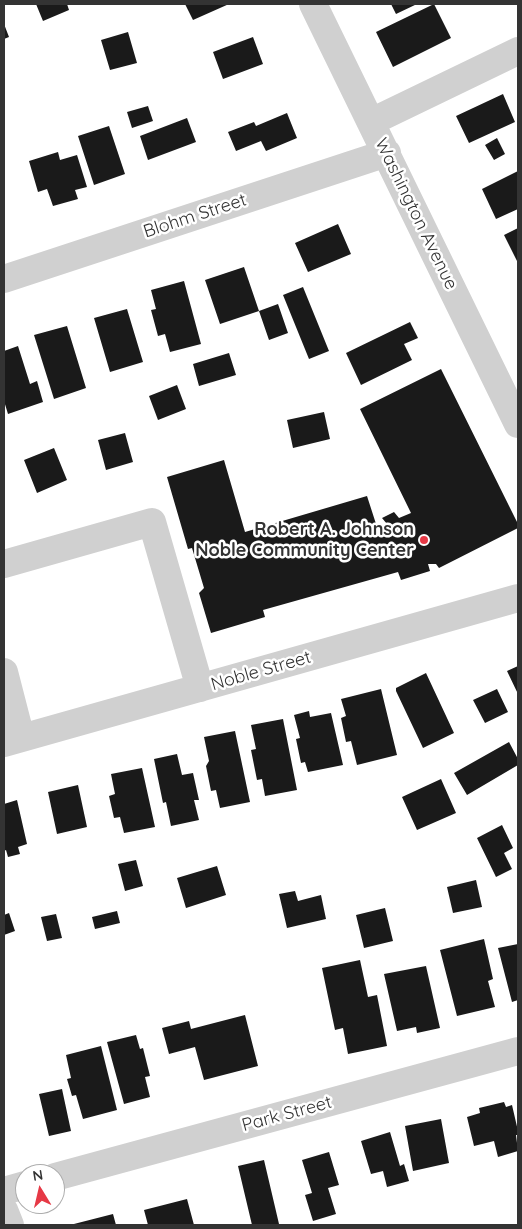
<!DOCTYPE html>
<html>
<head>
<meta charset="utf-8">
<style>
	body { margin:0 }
	#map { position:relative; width:522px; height:1229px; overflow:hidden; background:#fff; font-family:Quicksand,sans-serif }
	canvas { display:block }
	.frame { position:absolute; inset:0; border:5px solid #333; pointer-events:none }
	.north { position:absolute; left:15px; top:1164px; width:50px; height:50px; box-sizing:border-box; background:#fff; border:1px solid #adadad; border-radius:50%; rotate:351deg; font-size:14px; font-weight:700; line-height:20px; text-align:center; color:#333 }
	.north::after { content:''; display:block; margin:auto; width:18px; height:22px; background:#e63946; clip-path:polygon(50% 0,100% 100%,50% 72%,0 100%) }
</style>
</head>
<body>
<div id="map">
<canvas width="522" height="1229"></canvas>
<div class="frame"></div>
<div class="north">N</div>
</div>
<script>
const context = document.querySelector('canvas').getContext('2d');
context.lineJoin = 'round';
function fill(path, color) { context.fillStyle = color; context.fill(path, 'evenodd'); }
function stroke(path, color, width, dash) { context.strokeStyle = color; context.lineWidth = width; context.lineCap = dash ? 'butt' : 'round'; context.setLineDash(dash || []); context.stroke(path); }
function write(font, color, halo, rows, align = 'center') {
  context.font = font + ' Quicksand,sans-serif'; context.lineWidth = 5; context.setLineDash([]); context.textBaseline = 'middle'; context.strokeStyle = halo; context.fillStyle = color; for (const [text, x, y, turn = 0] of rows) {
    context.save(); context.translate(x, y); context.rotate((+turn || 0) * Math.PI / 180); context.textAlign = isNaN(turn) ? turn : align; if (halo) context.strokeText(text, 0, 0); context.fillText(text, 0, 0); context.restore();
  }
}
fill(new Path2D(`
	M36,4H67L69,10L43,21Z
	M185,4H229L193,20Z
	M391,4H417L396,14Z
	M434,4L451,38L393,67L376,32Z
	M4,24L9,37L4,39Z
	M128,32L137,63L110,70L101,40Z
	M253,37L263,64L223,79L213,52Z
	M503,94L515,122L469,143L456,116Z
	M148,106L153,121L132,128L127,112Z
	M287,113L297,138L266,151L261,141L236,151L228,132L254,122L256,126Z
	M187,118L196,142L148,160L140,136Z
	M109,126L125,174L94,185L78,136Z
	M497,138L505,154L494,160L485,145Z
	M58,152L60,160L77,155L87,187L75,190L78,199L53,206L47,189L38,192L29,161Z
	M518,171V209L496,219L482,189Z
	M338,224L351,254L308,272L295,243Z
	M518,228V263L504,235Z
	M244,267L259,311L220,324L205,280Z
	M184,281L201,344L170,352L165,334L158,336L151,310L156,309L151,290Z
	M303,287L329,351L309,359L283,295Z
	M278,304L288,333L269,340L259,311Z
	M127,309L143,362L110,372L94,318Z
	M410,322L418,338L404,344L412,360L361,385L346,353Z
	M67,326L86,388L54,399L34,335Z
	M18,346L30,384L37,381L43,402L8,414L4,401V351Z
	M229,353L236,375L199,386L193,364Z
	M441,369L518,524V528L439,568L436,564H428L430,571L401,580L398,572L263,610L265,617L211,633L199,593L204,588L192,548L188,549L167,477L224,460L245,532L367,496L377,527L387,524L382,518L394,512L399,518L411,513L360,409Z
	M177,385L186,409L158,420L149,396Z
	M324,412L330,439L293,448L287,420Z
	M125,433L133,462L106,470L98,440Z
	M54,448L67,480L37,493L24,460Z
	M518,666V694L507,671Z
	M426,673L454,733L423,748L396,691V688Z
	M381,689L397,755L357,765L351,741L346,742L341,718L346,716L341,699Z
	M497,689L508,712L485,723L473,700Z
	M309,711L310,717L331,713L343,765L308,772L305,762L301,763L296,739L300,738L294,715Z
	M283,719L297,790L265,796L262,779L257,780L251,750L256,749L251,725Z
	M235,731L250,802L220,808L216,790L211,791L206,766L209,761L204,737Z
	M509,742L518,759V765L467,795L454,773Z
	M177,754L182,775L193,773L199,800H194L199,820L171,826L166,802L163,803L154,759Z
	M142,768L155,827L124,833L120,817L114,818L109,796L115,794L111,774Z
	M441,779L456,813L417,830L402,797Z
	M78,785L87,827L57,834L48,792Z
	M17,800L27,844L18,847L20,854L8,857L6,850L4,851V804Z
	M502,825L513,848L504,853L512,869L496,877L477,838Z
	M136,860L143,886L125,891L118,864Z
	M217,866L226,895L186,908L177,878Z
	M476,880L482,907L453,913L447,887Z
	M295,891L298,901L321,895L326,919L287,928L279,894Z
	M385,908L393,941L364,948L356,915Z
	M117,911L120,923L95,929L92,917Z
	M9,913L15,931L4,935V915Z
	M56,914L62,938L47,941L41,917Z
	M484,939L493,979L488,981L495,1007L457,1016L440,950Z
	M518,944V1000L512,1002L498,948Z
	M360,960L368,997L377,995L387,1046L348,1054L343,1028L335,1030L322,968Z
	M426,966L440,1028L417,1033L416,1027L397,1031L384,974Z
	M245,1015L258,1066L204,1080L195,1047L169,1054L162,1028L189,1021L191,1029Z
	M136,1035L140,1049L143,1048L150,1076L145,1077L150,1097L124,1104L107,1042Z
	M101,1046L117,1110L83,1119L76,1095L72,1096L67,1079L71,1078L66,1055Z
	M62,1089L71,1131L49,1136L39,1094Z
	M504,1102L506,1107L512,1105L518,1131V1135H516L518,1151L498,1157L494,1141L474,1146L467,1117L480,1113L479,1108Z
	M441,1119L449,1163L413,1171L405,1126Z
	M390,1132L400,1166L404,1164L409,1181L387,1187L383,1171L371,1174L361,1141Z
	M329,1152L339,1185L328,1188L336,1214L313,1221L305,1195L312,1193L302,1160Z
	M264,1160L279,1224L273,1225H252L238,1166Z
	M187,1199L194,1225H148L144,1210Z
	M113,1214L116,1225H70Z`), '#1a1a1a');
stroke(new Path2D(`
	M313,4L518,424
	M371,122L518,51
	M4,279L387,153
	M4,564L152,522L200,688
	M4,672L21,738
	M4,743L518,598
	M55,1177L518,1051
	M4,1191L25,1185
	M4,1210L10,1225`), '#d0d0d0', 28);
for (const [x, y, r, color] of [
	[424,540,5,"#e63946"]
]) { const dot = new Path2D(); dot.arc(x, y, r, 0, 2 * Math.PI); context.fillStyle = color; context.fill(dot); stroke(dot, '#fff', 2); }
write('18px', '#333', '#fff', [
	["Washington Avenue",416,214,64],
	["Blohm Street",195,216,-18],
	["Noble Street",261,671,-16],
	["Park Street",287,1114,-15]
]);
write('bold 18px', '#333', '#fff', [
	["Robert A. Johnson",414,530],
	["Noble Community Center",414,551]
], 'right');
</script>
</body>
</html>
